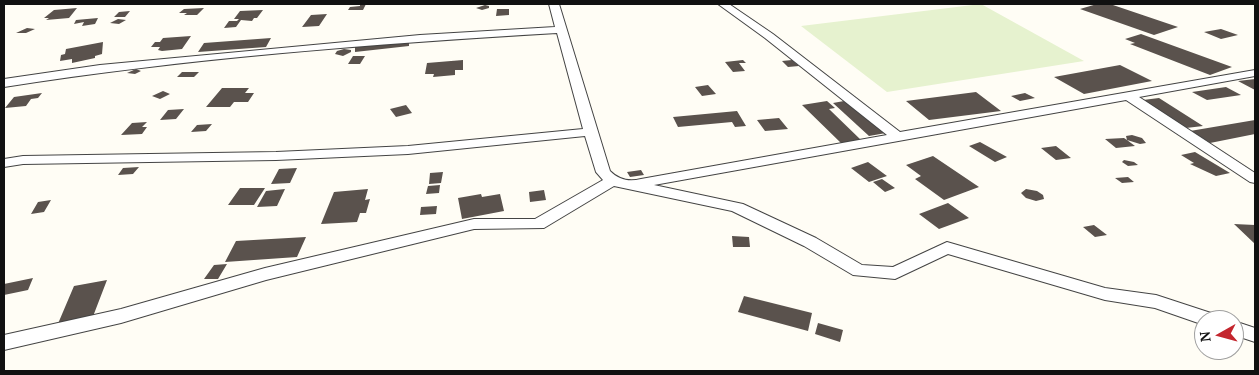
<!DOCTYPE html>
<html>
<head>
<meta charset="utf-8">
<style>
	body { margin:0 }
	#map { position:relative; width:1259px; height:375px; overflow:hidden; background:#fffdf5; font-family:"PT Serif",serif }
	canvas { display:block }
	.frame { position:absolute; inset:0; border:5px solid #111; pointer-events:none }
	.north { position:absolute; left:1194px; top:310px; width:50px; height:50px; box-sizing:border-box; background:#fff; border:1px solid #a0a0a0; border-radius:50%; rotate:263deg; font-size:14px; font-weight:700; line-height:20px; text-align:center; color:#111 }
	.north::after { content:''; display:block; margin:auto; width:18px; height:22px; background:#c4262e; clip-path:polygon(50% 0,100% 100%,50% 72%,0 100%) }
</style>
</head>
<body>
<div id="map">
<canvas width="1259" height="375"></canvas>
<div class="frame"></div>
<div class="north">N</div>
</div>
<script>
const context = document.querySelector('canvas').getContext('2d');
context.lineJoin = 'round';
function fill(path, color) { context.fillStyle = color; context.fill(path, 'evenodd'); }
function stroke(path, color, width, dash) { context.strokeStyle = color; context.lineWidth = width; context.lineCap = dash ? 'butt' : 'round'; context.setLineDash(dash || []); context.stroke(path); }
fill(new Path2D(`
	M981,4L1084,61L887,92L801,26Z`), '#e6f2cf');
fill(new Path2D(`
	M360,4H366L363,10H348L350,7L360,6Z
	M1097,4H1110L1178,27L1154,35L1080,9Z
	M485,5L489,6V8L482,10L476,8Z
	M77,8L69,18L46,20L49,18H44L54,10Z
	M204,8L197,15H184L187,13H179L184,9Z
	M497,9H509V15L496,16Z
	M263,10L257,18H254L252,21L241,20L236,27L224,28L229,21H237L239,19H234L240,11Z
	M130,11L125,17H114L119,12Z
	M327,14L319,26L302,27L311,15Z
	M98,18L95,24L82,26L84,22L74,24L76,20Z
	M118,19L126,20L119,24L110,23Z
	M27,28L35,29L26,33H16Z
	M1221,29L1238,35L1221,39L1204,32Z
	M1141,34L1232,67L1210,75L1130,44L1135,43L1125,39Z
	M191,36L182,49L162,51L158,50L160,47H151L155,42H160L163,38Z
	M271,38L266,47L198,52L204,43Z
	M409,41V46L355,52V47Z
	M103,42L102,54L95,56V58L72,63V59L60,61L61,55L65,54L66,49Z
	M344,49L351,50V52L343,56L335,54L337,51Z
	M353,56H365L360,64H348Z
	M463,60V70H455V75L433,77L434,74H425L427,63Z
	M743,60L746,63H739L745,71L733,72L725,62Z
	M792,60L799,66L788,67L782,61Z
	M1120,65L1152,81L1084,94L1054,77Z
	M136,69L141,71L135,74L127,73Z
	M182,72H199L194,77H177Z
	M1255,79V90L1238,81Z
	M708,85L716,94L702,96L695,87Z
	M1226,87L1241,95L1207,100L1192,92Z
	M222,88H249L245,93H254L248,102H234L230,107H206Z
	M163,91L170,94L160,99L152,96Z
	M976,92L1001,111L929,120L906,101Z
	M42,93L38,98L31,99L26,106L5,108L14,97Z
	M1025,93L1035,98L1020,101L1011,96Z
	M847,98L886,133L869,136L833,103L844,101L842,99Z
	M1159,98L1203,126L1186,128L1143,100Z
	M827,101L835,108L829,109L862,141L842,144L802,105Z
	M406,105L412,113L396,117L390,109Z
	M184,109L176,119L160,120L168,110Z
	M737,111L746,126L735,127L732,122L678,127L673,117Z
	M779,118L788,129L765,131L757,120Z
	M1255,120V134L1210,143L1190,131Z
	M147,122L142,127H147L142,134L121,135L132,123Z
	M212,124L206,131L191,132L197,125Z
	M1132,135L1142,138L1146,143L1140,144L1127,140L1135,146L1116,148L1105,139L1124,138L1127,140L1126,136Z
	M980,142L1007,157L995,162L969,146Z
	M1056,146L1071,158L1056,160L1041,148Z
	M1195,152L1230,173L1216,176L1190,164L1194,163L1181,155Z
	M933,156L979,187L944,200L915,179L921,176L906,165Z
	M1124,160L1134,162L1138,165L1128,166L1122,162Z
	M868,162L887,176L869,182L851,168Z
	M139,167L133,174L118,175L123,168Z
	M297,168L290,183L271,184L279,169Z
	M641,170L644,175L630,177L627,172Z
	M443,172L441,183L429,184L430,173Z
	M1128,177L1134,182L1122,183L1115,178Z
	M882,179L895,188L885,192L873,182Z
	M440,185L439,193L426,194L428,186Z
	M240,188H265L254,205H228Z
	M285,189L277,206L257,207L266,191Z
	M368,189L365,200L370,199L366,213H360L357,222L321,224L334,192Z
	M1026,189L1037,191L1043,195L1044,199L1036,201L1026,198L1021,193Z
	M544,190L546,200L530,202L529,192Z
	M481,194L482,197L500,194L504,211L462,219L458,198Z
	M51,200L44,212L31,214L38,202Z
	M948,203L969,218L939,229L919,214Z
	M437,206L436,214L420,215L421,207Z
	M1234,224L1255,225V244Z
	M1094,225L1107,235L1095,237L1083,227Z
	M732,236L749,237L750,247H733Z
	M306,237L297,257L225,262L236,241Z
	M227,264L218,279H204L214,265Z
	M33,278L28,290L4,295V284Z
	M107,280L92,319L57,326L74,286Z
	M744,296L812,313L808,331L738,312Z
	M818,323L843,330L840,342L815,334Z`), '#5a524d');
const street = new Path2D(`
	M549,4H559L610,171C619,180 629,182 641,179L887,135L765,38L718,4H729L773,34L900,132L1255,70V76L1139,97L1255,173V183L1250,182L1126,100L654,185L743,204L816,238L862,265L893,267L947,242L1105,288L1156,295L1217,315L1219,320H1204V325L1155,308L1105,300L948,254L895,279L853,275L804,246L732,211L614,186L544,228L474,229L266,280L121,323L4,350V335L121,309L265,268L474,219H535L603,180L596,172L585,136L408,154L276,160L23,164L4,167V159L23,156L276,152L408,146L583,129L557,33C372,44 187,58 4,87V79L100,65L420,35L555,27Z
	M1234,321L1255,328V342L1234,335Z`);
stroke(street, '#444', 2);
fill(street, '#fff');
</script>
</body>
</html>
